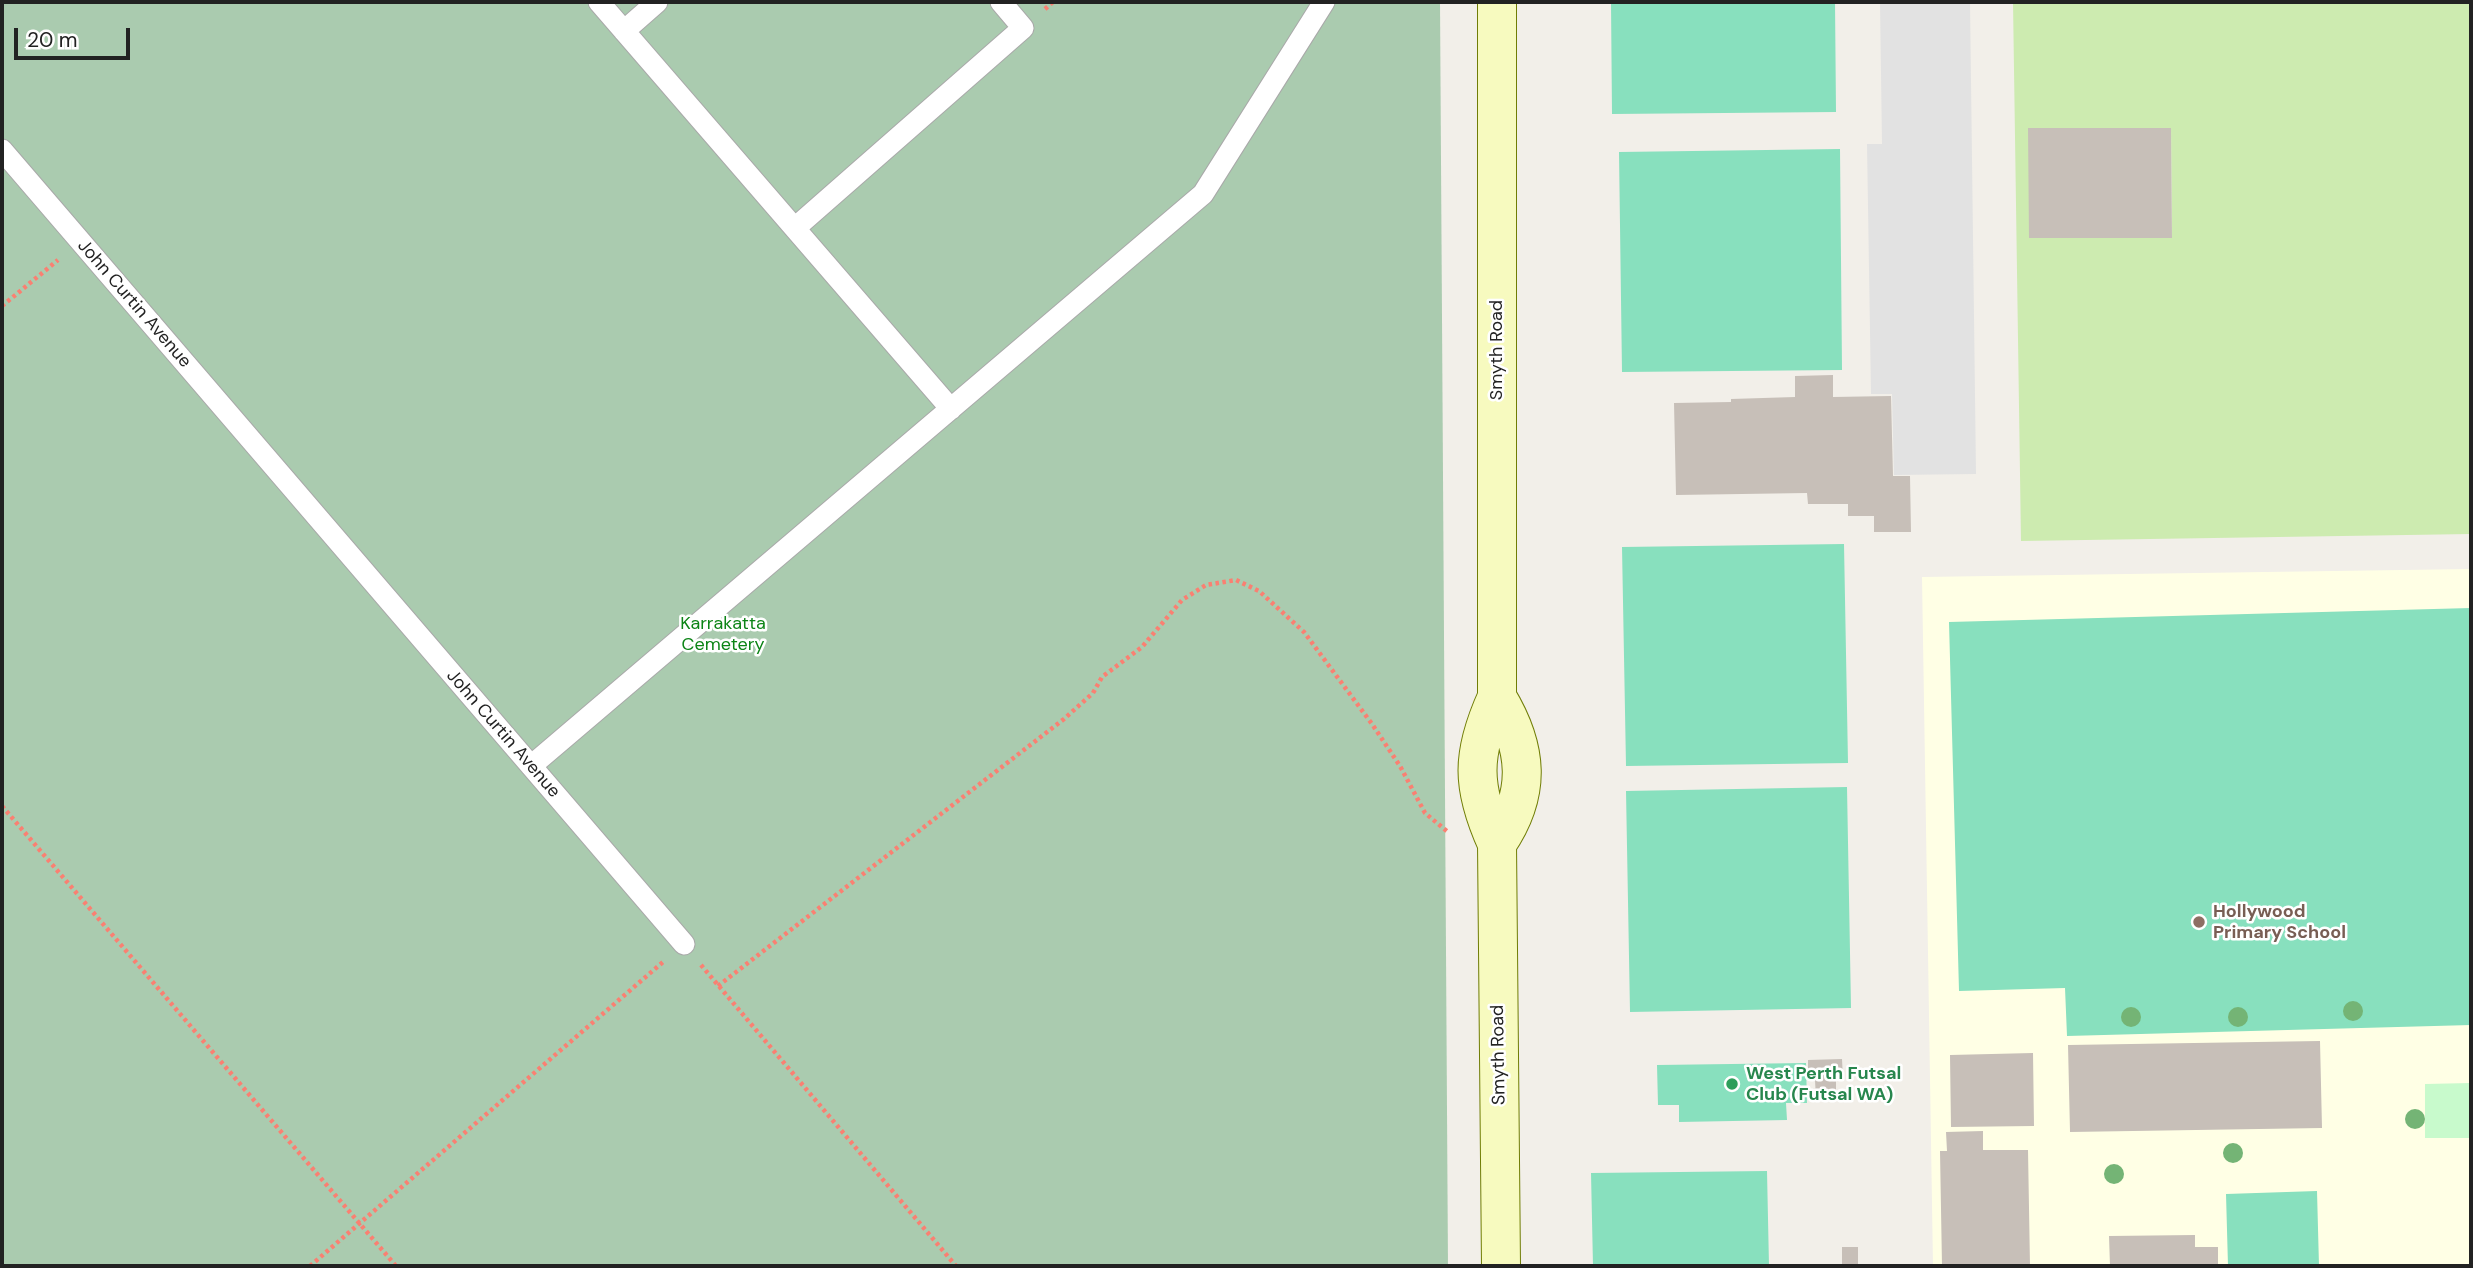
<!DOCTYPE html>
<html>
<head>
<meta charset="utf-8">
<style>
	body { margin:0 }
	#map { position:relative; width:2473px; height:1268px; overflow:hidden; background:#f2efe9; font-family:"DM Sans",sans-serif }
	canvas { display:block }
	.frame { position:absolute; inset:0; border:4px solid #222; pointer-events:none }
	.scale { position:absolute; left:14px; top:28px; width:116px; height:32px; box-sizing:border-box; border:4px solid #222; border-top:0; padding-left:9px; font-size:21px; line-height:24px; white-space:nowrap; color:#222; -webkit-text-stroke:5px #fff; paint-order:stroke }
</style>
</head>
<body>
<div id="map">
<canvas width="2473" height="1268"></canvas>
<div class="frame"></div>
<div class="scale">20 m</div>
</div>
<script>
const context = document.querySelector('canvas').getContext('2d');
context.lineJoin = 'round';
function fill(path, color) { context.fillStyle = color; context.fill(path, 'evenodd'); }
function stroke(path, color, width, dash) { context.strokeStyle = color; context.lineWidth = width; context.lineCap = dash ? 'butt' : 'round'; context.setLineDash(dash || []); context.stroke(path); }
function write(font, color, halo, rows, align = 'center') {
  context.font = font + ' "DM Sans",sans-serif'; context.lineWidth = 5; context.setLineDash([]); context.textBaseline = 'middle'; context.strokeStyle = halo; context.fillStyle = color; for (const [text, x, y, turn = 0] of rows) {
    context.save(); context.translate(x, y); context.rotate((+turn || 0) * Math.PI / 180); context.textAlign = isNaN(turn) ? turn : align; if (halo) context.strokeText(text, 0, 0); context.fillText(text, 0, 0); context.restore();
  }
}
fill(new Path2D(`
	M2471,569V1266H1933L1922,577Z`), '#ffffe5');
fill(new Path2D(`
	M2013,2H2471V534L2021,541ZM2171,128L2172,238H2029V128Z`), '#cdebb0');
fill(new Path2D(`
	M2,2H1440L1448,1266H2Z`), '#aacbaf');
fill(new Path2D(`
	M2471,1083V1138H2425V1084Z`), '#c8facc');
fill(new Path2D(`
	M1611,2H1835L1836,112L1612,114Z
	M1840,149L1842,370L1622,372L1619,152Z
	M1844,544L1848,763L1626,766L1622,547Z
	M2471,608V1025L2067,1036L2065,988L1959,991L1949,622Z
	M1847,787L1851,1008L1630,1012L1626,791Z
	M1806,1063L1807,1103H1786L1787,1120L1679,1122V1105H1658L1657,1065Z
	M1767,1171L1769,1266H1593L1591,1173Z
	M2317,1191L2319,1266H2228L2226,1194Z`), '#88e0be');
fill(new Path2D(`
	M1880,2H1970L1976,474L1894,475L1892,394H1871L1867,144H1882Z`), '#e2e2e2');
fill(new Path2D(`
	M2028,128H2171L2172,238H2029Z
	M1833,375V397L1891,396L1893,476H1910L1911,532H1874V516H1848V504H1808L1807,493L1676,495L1674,403L1731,402V399L1795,397V376Z
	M2320,1041L2322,1128L2070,1132L2068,1045Z
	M2033,1053L2034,1126L1951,1127L1950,1055Z
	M1842,1059L1843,1079H1836V1099H1816L1815,1080L1808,1079V1060Z
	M1983,1131V1150H2028L2030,1266H1942L1940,1151H1947L1946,1132Z
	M2195,1235V1247H2218V1266H2110L2109,1236Z
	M1842,1247H1858V1265H1842Z`), '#c7bfb8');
const lane = new Path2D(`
	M599,2L951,409
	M624,31L657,2
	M2,150L684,944
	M795,228L1023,28L1001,2
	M531,766L1203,194L1324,2`);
const secondary = new Path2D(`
	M1497,2V697C1471,754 1471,787 1497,844L1501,1266
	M1497,844C1532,793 1528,748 1497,697`);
stroke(lane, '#a9a9a9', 23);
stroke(secondary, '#707d05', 40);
stroke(new Path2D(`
	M1045,9L1053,2
	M2,306L58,260
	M2,806L396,1266
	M701,965L956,1266
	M718,986L1064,719L1093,693L1102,677L1142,647L1182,600L1206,585L1236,580L1259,591L1304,632L1372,724L1400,766L1425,813L1449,833
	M310,1266L663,962`), '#fa8072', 4.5, [3.5, 3.5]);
stroke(lane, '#fff', 21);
stroke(secondary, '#f7fabf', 38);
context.fillStyle = '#74b475';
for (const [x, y] of [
	[2353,1011],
	[2131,1017],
	[2238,1017],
	[2415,1119],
	[2233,1153],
	[2114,1174]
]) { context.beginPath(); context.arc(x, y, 10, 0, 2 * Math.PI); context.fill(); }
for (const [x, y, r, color] of [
	[2199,922,7,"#8d6e63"],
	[1732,1084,7,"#2e9e5b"]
]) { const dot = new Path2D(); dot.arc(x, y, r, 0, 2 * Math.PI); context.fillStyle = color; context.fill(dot); stroke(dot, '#fff', 2.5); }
write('18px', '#222', '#fff', [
	["John Curtin Avenue",134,304,49],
	["Smyth Road",1497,350,-90],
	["John Curtin Avenue",503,734,49],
	["Smyth Road",1499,1055,-91]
]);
write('18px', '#0c8416', '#fff', [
	["Karrakatta",723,624],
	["Cemetery",723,645]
]);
write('bold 18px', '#785e54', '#fff', [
	["Hollywood",2213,912],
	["Primary School",2213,933]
], 'left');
write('bold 18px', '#27864d', '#fff', [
	["West Perth Futsal",1746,1074],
	["Club (Futsal WA)",1746,1095]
], 'left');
</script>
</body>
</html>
